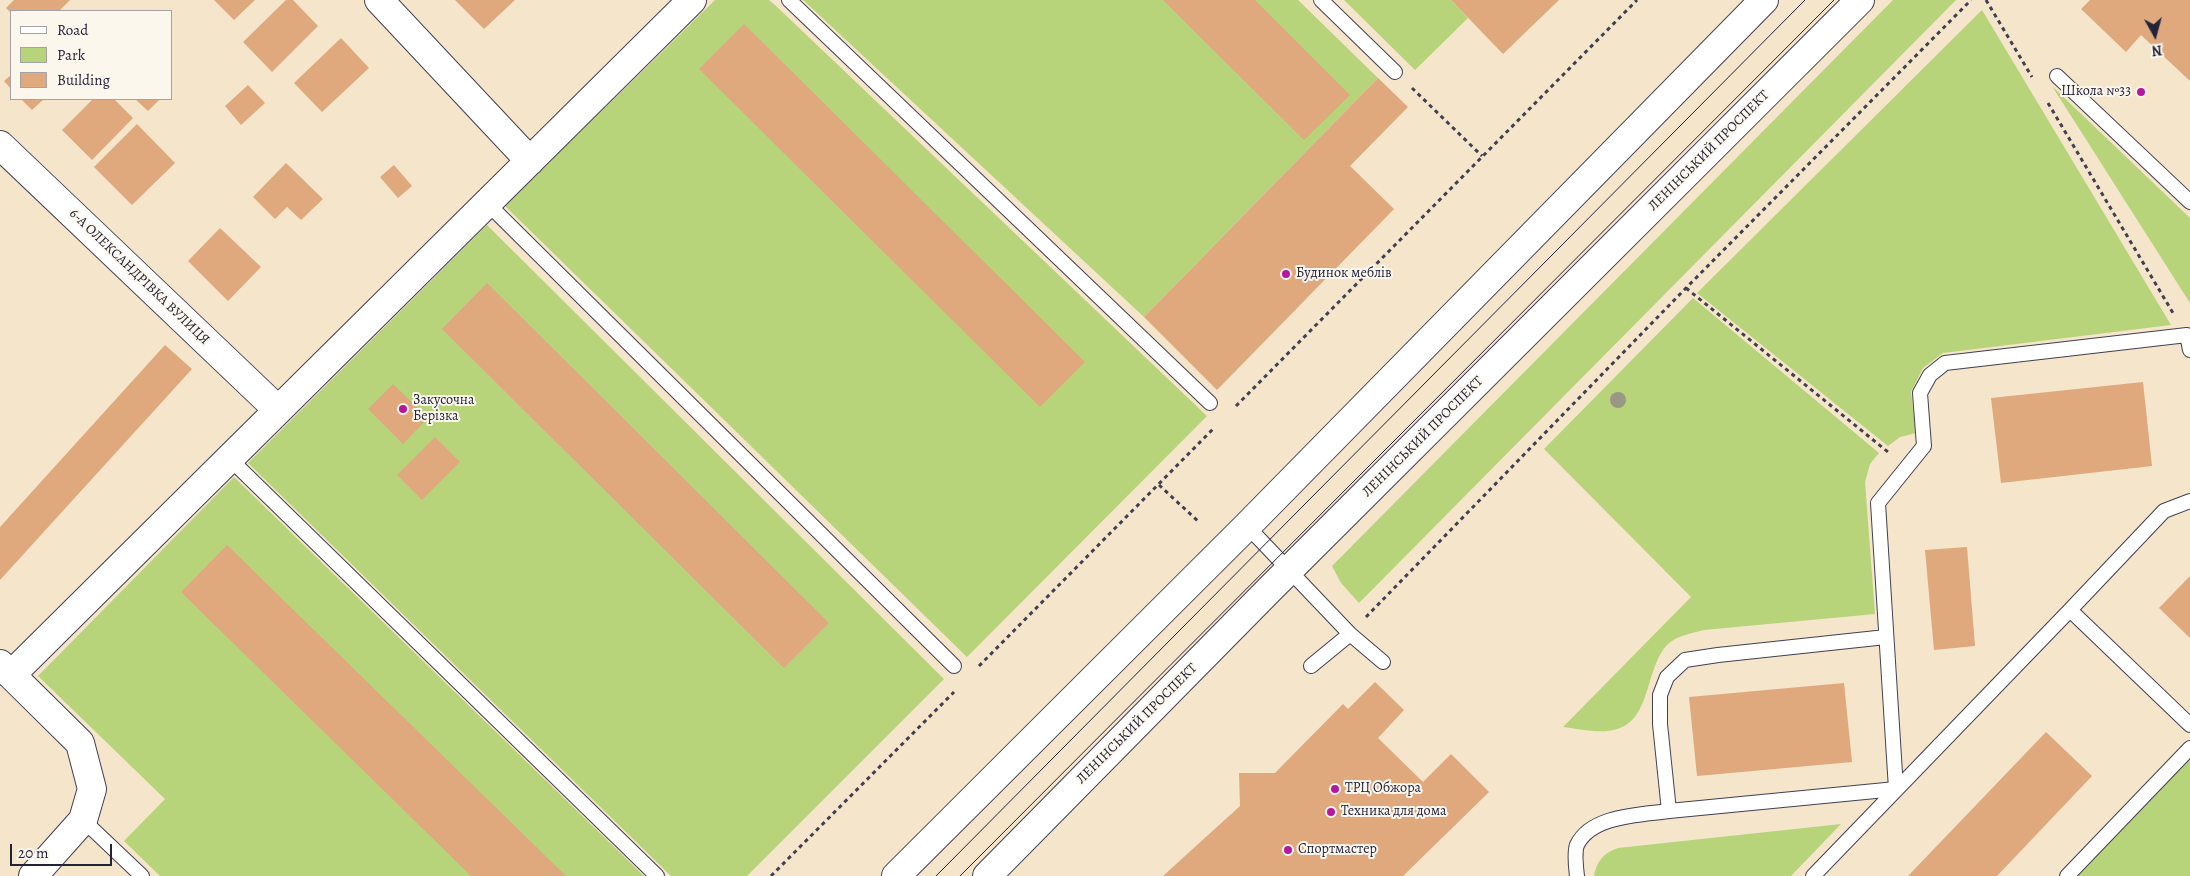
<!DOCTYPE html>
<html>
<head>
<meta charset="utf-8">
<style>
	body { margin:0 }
	#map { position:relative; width:2190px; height:876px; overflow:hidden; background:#f4e5cb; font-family:Alegreya,serif }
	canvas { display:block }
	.legend { position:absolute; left:10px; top:10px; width:162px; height:90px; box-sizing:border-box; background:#fbf7ec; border:1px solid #a4a2a5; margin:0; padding:6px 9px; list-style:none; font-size:15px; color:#22223b }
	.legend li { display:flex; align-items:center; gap:10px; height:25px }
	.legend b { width:25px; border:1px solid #a4a2a5 }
	.north { position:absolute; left:2130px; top:10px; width:50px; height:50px; -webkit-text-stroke:4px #fbf7ec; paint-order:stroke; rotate:173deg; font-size:14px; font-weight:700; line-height:20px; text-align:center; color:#22223b }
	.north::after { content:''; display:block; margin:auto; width:18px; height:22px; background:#22223b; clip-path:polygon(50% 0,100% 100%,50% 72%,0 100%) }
	.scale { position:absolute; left:10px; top:844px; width:102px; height:22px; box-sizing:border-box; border:2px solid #22223b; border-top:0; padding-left:6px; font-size:15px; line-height:18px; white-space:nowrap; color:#22223b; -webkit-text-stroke:4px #fbf7ec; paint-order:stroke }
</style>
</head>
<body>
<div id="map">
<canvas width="2190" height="876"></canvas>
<ul class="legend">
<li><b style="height:6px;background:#fff"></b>Road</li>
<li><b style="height:14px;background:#b8d47a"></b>Park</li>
<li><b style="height:14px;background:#dfa87d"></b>Building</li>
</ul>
<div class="north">N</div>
<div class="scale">20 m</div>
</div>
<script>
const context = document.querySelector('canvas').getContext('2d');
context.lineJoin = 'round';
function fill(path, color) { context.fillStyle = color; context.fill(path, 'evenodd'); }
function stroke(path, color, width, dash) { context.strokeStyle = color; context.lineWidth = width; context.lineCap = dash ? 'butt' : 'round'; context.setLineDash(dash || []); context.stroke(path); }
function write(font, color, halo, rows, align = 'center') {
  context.font = font + ' Alegreya,serif'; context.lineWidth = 4; context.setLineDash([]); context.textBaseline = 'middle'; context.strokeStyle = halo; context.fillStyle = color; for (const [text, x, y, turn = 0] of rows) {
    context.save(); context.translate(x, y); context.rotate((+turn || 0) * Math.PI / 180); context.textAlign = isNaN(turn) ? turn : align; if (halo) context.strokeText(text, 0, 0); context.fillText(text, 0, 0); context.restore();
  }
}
fill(new Path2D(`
	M715,0H769L776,6L1207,416L967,657L505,206Z
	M803,0H1298L1378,78L1144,317Z
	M1344,0H1451L1468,18L1415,70Z
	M1893,0H1956L1359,603L1341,583L1332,566Z
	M1982,10L2171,325L1943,353L1923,368L1911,392L1916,433L1900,437L1888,446L1697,293Z
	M2052,86L2190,218V303Z
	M487,225L944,679L747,876H671L248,463Z
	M1693,298L1879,453L1870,464L1865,482L1875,614L1704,630C1692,633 1677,636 1668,644C1646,665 1651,717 1620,728C1603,735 1581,729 1563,727L1691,597L1544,449Z
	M234,477L644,876H160L124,841L165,799L38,676Z
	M2190,748V876H2067Z
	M1841,824L1791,876H1594C1597,860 1604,853 1618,848Z`), '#b8d47a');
fill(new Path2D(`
	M14,0H70L59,11L11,13L6,8Z
	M214,0H255L234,20Z
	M286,0H293L318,26L272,72L243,42Z
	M455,0H515L484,29Z
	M1163,0H1255L1350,95L1304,140Z
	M1451,0H1559L1503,54Z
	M2090,0H2190V81L2141,35L2126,52L2081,9Z
	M744,24L1085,362L1040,407L699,69Z
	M341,38L369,68L322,112L294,83Z
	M11,75V89L4,81Z
	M1378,78L1408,107L1350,166L1394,209L1217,390L1144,317Z
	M248,85L265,103L241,125L225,106Z
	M21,99H44L32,110Z
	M93,99H114L133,118L92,160L62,130Z
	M135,99H160L148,111Z
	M137,124L175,163L132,205L94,167Z
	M286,163L323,199L301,220L287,207L275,219L253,197Z
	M394,165L412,186L398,198L380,177Z
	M220,228L261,267L228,301L188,261Z
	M487,283L829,623L784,668L442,329Z
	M165,345L192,369L0,580V527Z
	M2143,382L2152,466L2001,483L1991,398Z
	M393,384L428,418L403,444L368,409Z
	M435,437L460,462L422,500L397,475Z
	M227,545L358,673L566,876H471L181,592Z
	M1967,547L1975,646L1934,650L1925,550Z
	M2190,576V638L2159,608Z
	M1375,682L1404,710L1378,738L1423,782L1451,754L1489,792L1403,876H1163L1240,806L1239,773H1275L1343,704L1348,709Z
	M1844,683L1852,762L1697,776L1689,697Z
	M2046,732L2092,776L1997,876H1908Z`), '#dfa87d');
const lane = new Path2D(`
	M789,0L1210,403
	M1321,0L1395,72
	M2057,76L2190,202
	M487,203L954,666
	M229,458L657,876
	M1247,526L1350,634L1383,662
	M2070,610L2164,511L2190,501
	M1311,666L1350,634
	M1669,811L1896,789L1878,503L1924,446L1920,393L1930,375L1945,363L2187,335L2190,350
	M83,820L142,876
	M1577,876C1576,867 1574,853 1577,845C1591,815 1641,815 1669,811L1660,724V695L1667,677L1685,660L1718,655L1886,637
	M1813,876L2070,610L2190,725
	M2067,876L2190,748`);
const street = new Path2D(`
	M379,0L530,161
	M0,145L277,409
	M0,664L80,743L92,789L83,820L33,876
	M11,675L692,0`);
const primary = new Path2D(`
	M896,876L1247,526L1764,0
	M987,876L1270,589L1860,0`);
stroke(lane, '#423f51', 16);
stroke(street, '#423f51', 30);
stroke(primary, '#423f51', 30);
stroke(new Path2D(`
	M1986,0L2032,77
	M1412,88L1482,156
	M2048,103L2173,313
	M1686,288L1888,452
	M1236,406L1637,0
	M1159,485L1200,523
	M1366,617L1686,288L1971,0
	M979,666L1214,428
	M771,876L954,692`), '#423f51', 3, [4, 4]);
stroke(lane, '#fff', 14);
stroke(street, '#fff', 28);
stroke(primary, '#fff', 28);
stroke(new Path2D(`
	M936,876L1805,0
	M960,876L1834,0`), '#22223b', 1);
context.fillStyle = '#999786';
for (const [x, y] of [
	[1618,400]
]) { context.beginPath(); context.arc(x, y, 8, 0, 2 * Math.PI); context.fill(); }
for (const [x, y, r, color] of [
	[2141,92,5,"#b5179e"],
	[1286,274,5,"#b5179e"],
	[403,409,5,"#b5179e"],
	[1335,789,5,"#b5179e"],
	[1331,812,5,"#b5179e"],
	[1288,850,5,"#b5179e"]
]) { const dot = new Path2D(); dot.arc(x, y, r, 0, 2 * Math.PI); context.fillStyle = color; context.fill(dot); stroke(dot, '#fbf7ec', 2); }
write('14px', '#22223b', '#fbf7ec', [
	["Школа №33",2131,92,"right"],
	["Будинок меблів",1296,274],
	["Закусочна",413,401],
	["Берізка",413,417],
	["ТРЦ Обжора",1345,789],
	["Техника для дома",1341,812],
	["Спортмастер",1298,850]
], 'left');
write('14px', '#22223b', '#fbf7ec', [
	["ЛЕНІНСЬКИЙ ПРОСПЕКТ",1709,151,-45],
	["6-А ОЛЕКСАНДРІВКА ВУЛИЦЯ",139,277,44],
	["ЛЕНІНСЬКИЙ ПРОСПЕКТ",1423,437,-45],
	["ЛЕНІНСЬКИЙ ПРОСПЕКТ",1137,724,-45]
]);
</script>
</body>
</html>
